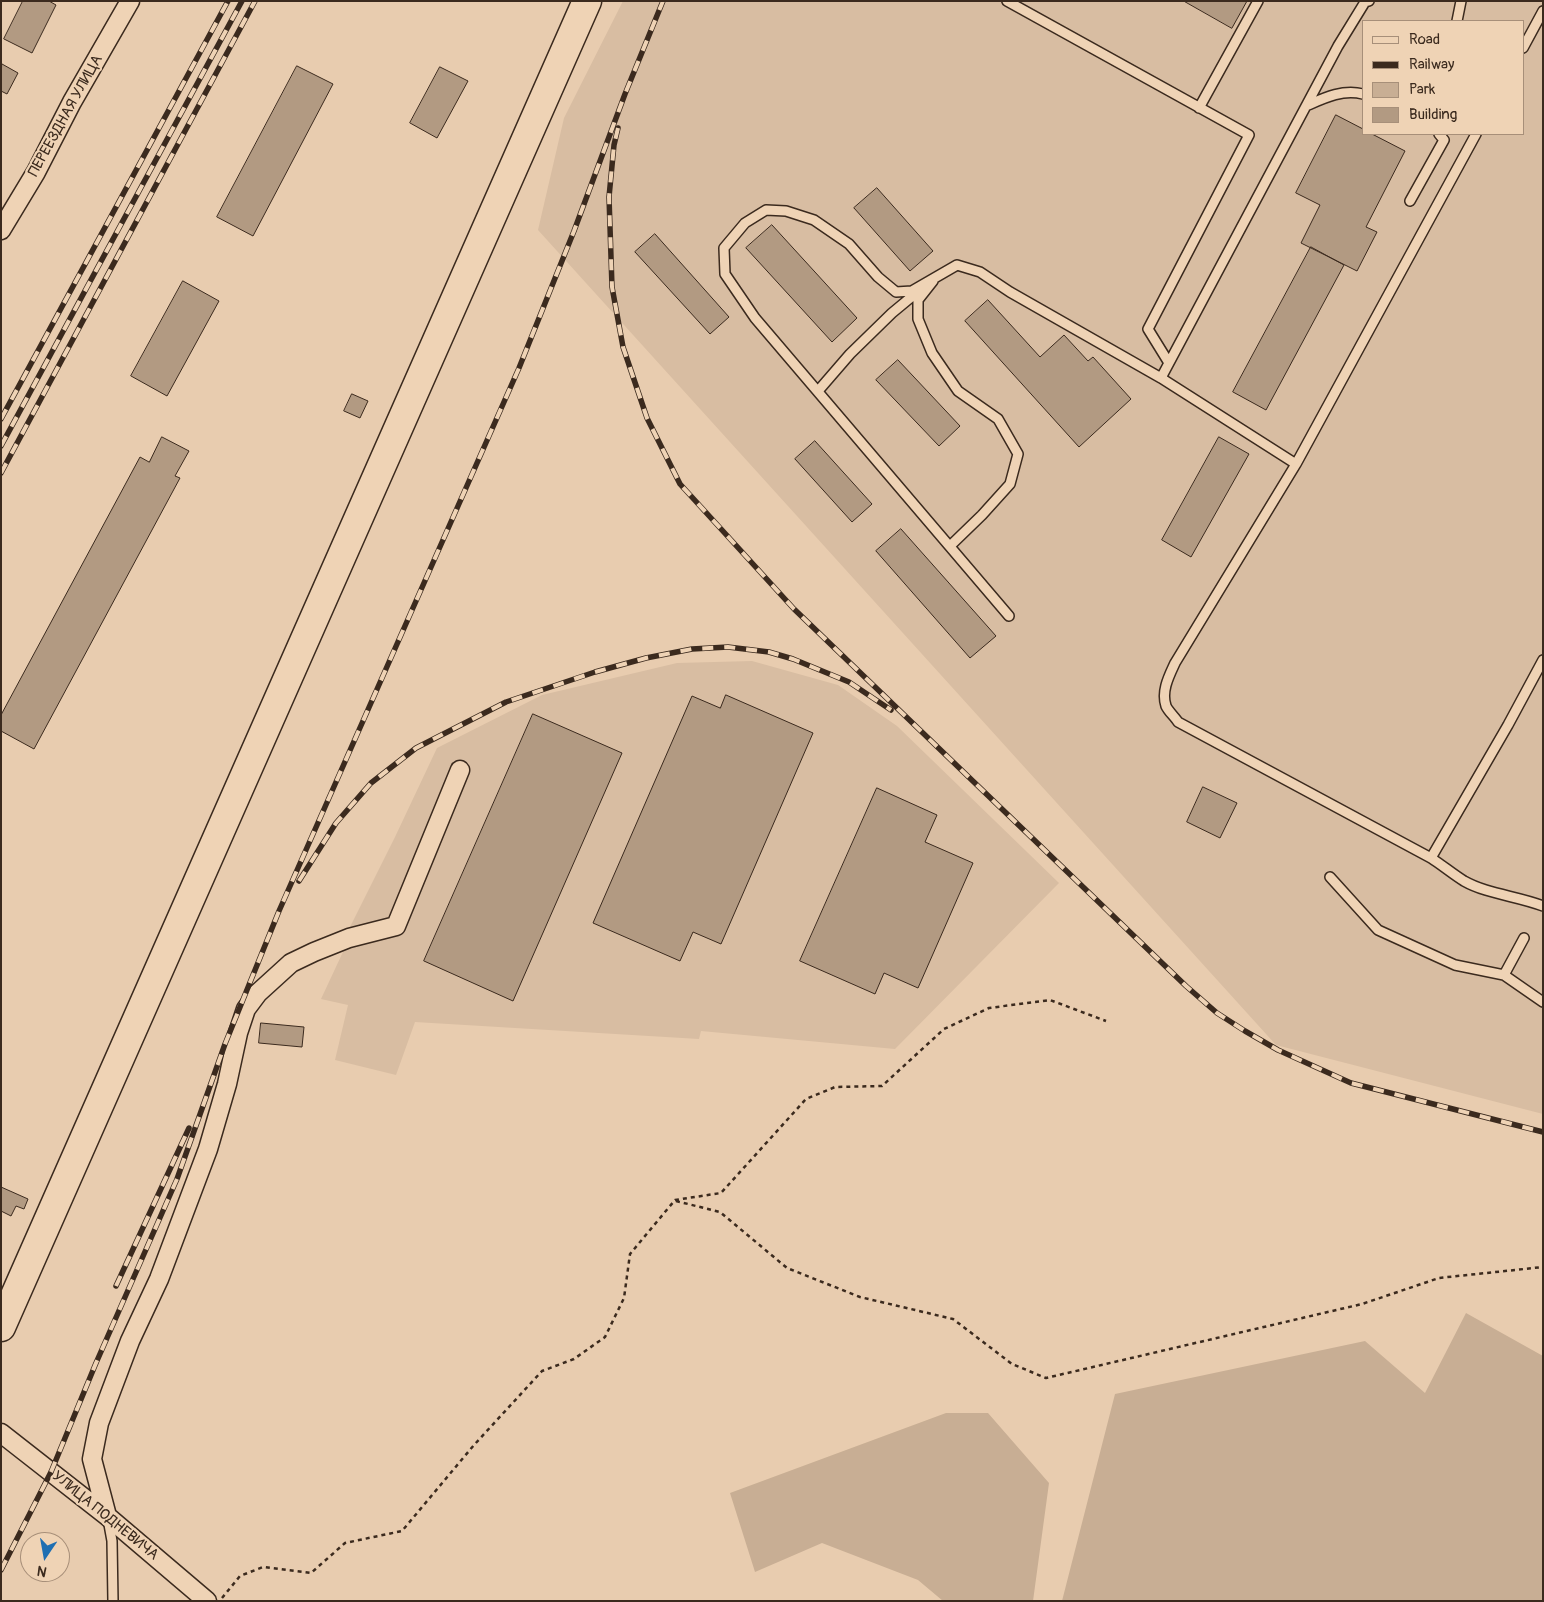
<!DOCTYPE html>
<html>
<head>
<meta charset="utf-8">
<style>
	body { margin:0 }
	#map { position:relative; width:1544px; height:1602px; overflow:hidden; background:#e8ccaf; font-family:Pangolin,sans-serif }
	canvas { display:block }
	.frame { position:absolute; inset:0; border:2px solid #3b2a1e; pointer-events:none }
	.legend { position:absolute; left:1362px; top:20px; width:162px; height:115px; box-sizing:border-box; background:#efd3b5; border:1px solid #a78f79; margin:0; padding:6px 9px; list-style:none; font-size:15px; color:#3b2a1e }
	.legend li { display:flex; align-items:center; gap:10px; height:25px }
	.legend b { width:25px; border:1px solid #a78f79 }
	.north { position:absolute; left:20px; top:1532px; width:50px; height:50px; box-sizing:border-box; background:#efd3b5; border:1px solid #a78f79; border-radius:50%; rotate:192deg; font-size:14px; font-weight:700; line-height:20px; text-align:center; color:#3b2a1e }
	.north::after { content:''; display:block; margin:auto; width:18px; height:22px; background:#1f6fb2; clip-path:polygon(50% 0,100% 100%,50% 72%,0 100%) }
</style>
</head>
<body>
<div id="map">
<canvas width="1544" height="1602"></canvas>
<div class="frame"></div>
<ul class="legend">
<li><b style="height:6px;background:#efd3b5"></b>Road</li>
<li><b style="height:6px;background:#3b2a1e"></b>Railway</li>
<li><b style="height:14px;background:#c8ae94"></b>Park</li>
<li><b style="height:14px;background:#b29a82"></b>Building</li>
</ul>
<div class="north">N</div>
</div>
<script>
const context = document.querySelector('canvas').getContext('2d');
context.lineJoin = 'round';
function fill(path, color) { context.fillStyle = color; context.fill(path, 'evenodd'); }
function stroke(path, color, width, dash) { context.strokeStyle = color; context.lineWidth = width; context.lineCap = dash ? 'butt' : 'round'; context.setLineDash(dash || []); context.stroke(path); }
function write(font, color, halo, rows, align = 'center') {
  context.font = font + ' Pangolin,sans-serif'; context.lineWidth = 4.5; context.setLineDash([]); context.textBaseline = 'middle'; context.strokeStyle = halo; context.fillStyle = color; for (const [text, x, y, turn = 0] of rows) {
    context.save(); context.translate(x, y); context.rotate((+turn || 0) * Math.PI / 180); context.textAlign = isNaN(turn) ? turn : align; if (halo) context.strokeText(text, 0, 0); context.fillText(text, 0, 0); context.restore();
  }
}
fill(new Path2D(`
	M623,1H1543V1114L1276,1045L538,230L564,118ZM1363,21H1523V134H1363Z
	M752,661L838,685L897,726L1059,883L895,1049L701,1031L699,1039L415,1022L396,1075L335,1060L348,1005L321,999L349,939L345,937L395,837L437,748L542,695L677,663Z`), '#d8bda2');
fill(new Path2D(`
	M1466,1313L1543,1356V1601H1062L1115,1394L1365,1341L1425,1393Z
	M946,1413H988L1049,1483L1033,1601H943L918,1580L822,1543L755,1572L730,1493Z`), '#c8ae94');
const building = new Path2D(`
	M23,1H49L56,5L32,53L4,39Z
	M1184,1H1247L1232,28Z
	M2,64L18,73L7,94L1,91Z
	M297,66L333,84L253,236L217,217Z
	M440,67L468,81L437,138L410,123Z
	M1336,115L1363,129V134H1372L1405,151L1366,227L1377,232L1357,271L1301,243L1320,205L1296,193Z
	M877,188L933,251L910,271L854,208Z
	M772,225L857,318L832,342L746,248Z
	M655,234L729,317L710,334L635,252Z
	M1311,247L1344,265L1266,410L1233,392Z
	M183,281L219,301L167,396L131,376Z
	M988,300L1040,357L1064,335L1088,361L1093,357L1131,399L1079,447L965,321Z
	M898,360L960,426L939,446L876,380Z
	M352,394L368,401L360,418L344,411Z
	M162,437L189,451L175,476L180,478L34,749L1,731V715L140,457L149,462Z
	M1219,437L1249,454L1191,557L1162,540Z
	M815,441L872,504L852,522L795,459Z
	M901,529L996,636L970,658L876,551Z
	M726,695L813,733L721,944L693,932L680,961L593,923L692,696L720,708Z
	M533,714L622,753L513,1001L424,961Z
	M1203,787L1237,803L1220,838L1187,822Z
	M877,788L937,815L925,842L973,863L918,988L884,973L875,994L800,961Z
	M261,1023L304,1027L302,1047L259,1043Z
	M1,1187L28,1199L24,1209L16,1206L11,1216L1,1211Z`);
fill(building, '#b29a82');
stroke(building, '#3b2a1e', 1);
const lane = new Path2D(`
	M1007,1L1249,135L1148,329L1169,363
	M1457,21L1461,1
	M1523,48L1543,11
	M1306,106C1324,98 1342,89 1363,94
	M1199,108L1258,1
	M1476,134L1296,464L1175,663C1169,676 1161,691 1166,706C1168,711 1175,717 1178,722L1431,858C1442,865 1454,875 1464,881C1487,894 1517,896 1543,906
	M1410,201L1444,140L1439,134
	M933,281L918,300V319L932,353L958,391L998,419L1018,454L1010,484L982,515L950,546
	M1161,378L1296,464
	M818,391L850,354L892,313L921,289
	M1009,616L755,318L725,274L724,248L745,223L766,210L786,211L814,220L849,244L878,277L896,292L912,291L957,265L980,272L1010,292L1161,378L1338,46L1365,2L1369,1
	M1431,858L1508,725L1543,660
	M1330,877L1378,930L1455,965L1504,975
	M1524,938L1504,975L1543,1002
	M108,1519L112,1541L113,1601`);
const street = new Path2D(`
	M1,230L36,172L72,102L130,1
	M1,1433L107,1516L207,1601
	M107,1516L92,1459L99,1423L130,1341L159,1279L208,1149L227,1084L238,1033L246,1009L258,993L291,963L314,952L349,938L396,926L460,770`);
const highway = new Path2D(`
	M1,1327L587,1`);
stroke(lane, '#3b2a1e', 12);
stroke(street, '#3b2a1e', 21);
stroke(highway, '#3b2a1e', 31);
stroke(new Path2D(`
	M676,1201L720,1212L787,1268L860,1297L953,1319L1012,1364L1046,1378L1362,1304L1439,1278L1543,1267
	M222,1598L240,1576L263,1567L311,1573L345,1543L402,1531L474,1445L542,1371L574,1359L605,1337L624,1298L630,1254L675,1200L721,1193L806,1099L835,1087L882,1086L944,1029L989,1008L1050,1000L1106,1021`), '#3b2a1e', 2.5, [4, 4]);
stroke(lane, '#efd3b5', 9);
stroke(street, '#efd3b5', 18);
stroke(highway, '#efd3b5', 28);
const rail = new Path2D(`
	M618,128L614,145L609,197L612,287L623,347L647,418L680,484L794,609L1186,986L1217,1013L1245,1031L1278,1050L1351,1083L1543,1132
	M1,419L228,1
	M1,446L242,1
	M1,473L255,1
	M299,881L336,823L371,783L416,748L506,702L595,672L646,658L692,649L728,647L769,652L793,659L849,682L891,710
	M116,1286L189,1128
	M1,1570L51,1472L96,1363L177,1179L225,1044L279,911L519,368L574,231L625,94L663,1`);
stroke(rail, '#3b2a1e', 5.5);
stroke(rail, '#efd3b5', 4, [11]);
write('15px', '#3b2a1e', '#efd3b5', [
	["ПЕРЕЕЗДНАЯ УЛИЦА",66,116,-61],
	["УЛИЦА ПОДНЕВИЧА",105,1516,39]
]);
</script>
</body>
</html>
